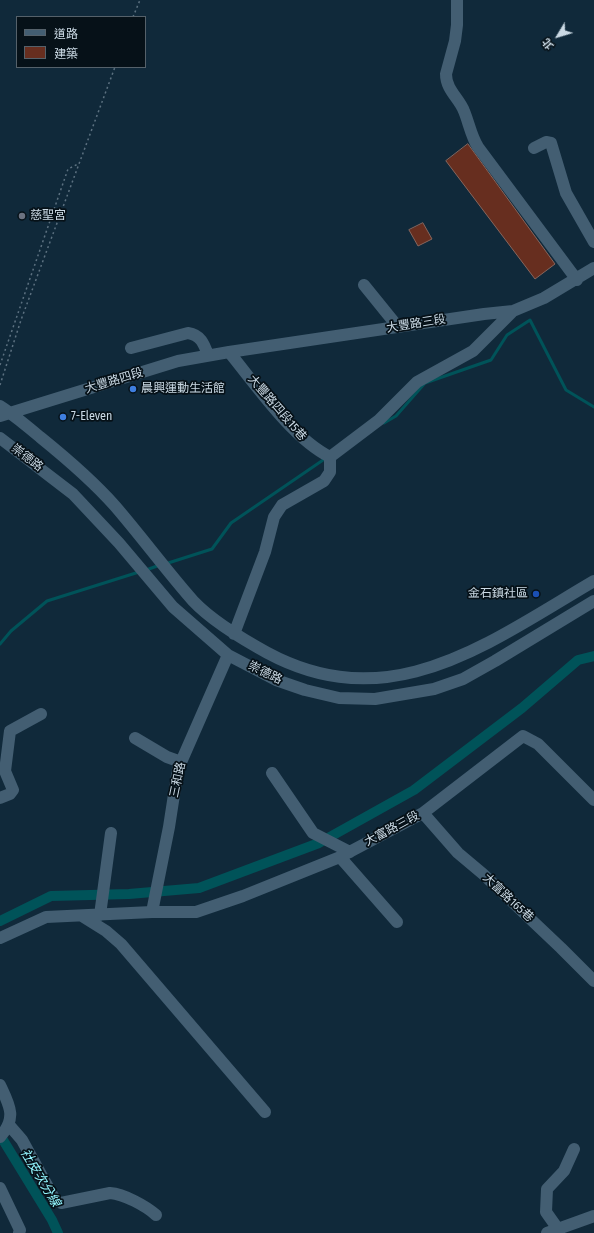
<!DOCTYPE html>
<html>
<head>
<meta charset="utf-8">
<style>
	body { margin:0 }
	#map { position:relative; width:594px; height:1233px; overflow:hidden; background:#10293a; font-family:"Fira Sans Condensed","Noto Sans TC",sans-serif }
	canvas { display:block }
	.legend { position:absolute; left:16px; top:16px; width:130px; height:52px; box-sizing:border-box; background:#061118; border:1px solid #55616a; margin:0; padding:5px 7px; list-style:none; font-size:12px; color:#cbdae5 }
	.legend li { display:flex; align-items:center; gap:8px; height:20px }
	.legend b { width:20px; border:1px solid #55616a }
	.north { position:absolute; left:538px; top:16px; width:40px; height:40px; -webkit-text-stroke:3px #061118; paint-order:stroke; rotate:232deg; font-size:11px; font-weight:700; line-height:16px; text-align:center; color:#cbdae5 }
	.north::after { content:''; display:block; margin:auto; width:14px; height:18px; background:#cbdae5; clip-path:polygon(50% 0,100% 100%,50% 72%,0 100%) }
</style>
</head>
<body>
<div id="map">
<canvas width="594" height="1233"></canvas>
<ul class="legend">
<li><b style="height:5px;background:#435e72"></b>道路</li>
<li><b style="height:11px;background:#672e1f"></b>建築</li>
</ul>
<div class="north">北</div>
</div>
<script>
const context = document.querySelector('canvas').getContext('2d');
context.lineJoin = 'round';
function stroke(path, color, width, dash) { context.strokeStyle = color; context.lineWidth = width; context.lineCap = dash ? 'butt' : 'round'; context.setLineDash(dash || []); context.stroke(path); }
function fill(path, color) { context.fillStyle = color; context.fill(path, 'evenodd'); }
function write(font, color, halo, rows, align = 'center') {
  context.font = font + ' "Fira Sans Condensed","Noto Sans TC",sans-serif'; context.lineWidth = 3.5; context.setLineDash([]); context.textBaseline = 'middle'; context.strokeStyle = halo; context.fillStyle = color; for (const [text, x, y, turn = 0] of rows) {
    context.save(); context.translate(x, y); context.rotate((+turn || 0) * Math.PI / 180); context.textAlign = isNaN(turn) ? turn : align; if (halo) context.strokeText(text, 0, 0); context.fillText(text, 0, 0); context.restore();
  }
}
stroke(new Path2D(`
	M384,423L396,416L425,383L491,360L507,335L530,320L566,390L594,407
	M165,564L212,549L231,523L326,458
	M146,570L160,565
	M0,644L11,631L47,601L139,572`), '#005359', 3);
stroke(new Path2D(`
	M0,921L51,896L129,894L199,888L319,843L414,790L522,708L578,660L594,656
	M0,1135L52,1220L58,1233`), '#005359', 10);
const building = new Path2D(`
	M468,144L555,264L535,279L446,161Z
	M423,223L432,239L418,246L409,230Z`);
fill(building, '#672e1f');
stroke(building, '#87665d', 1);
stroke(new Path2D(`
	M133,17L140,0
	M0,365L68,169L78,164
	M0,385L21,320L115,67`), '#5c7180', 1.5, [2, 3]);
stroke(new Path2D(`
	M457,0V25L455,41L446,74C446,90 459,98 464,111C469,123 471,136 478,147L577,280
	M534,148L546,142L551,143L566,193L594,242
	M364,285L398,327
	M131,348L188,333C201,335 204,344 208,355
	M229,352C256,385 292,438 330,457
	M0,406C14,415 27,426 40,437C66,458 92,480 115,506C140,535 163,566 188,595C203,614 236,635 257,647C385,723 485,645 594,581
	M0,416L178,361L229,352L484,314L513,311L544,298L594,268
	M0,438L73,494L119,543L173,607L228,655L276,680L305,690L339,698L375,699L434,689L463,679L495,661L594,601
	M330,457L379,420L417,382L473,351L513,311
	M234,634L265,552L274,517L282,505L324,481L330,472V457
	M135,738L167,757L181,762
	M272,773L313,833L350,852
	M0,798L10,794L13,790L5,771L10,731L41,714
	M423,813L458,853L483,874L561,948L594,981
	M340,857L397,922
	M152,912L169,827L178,769L228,655
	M100,915L111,833
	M82,916L106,931L121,944L265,1112
	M0,938L46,917L152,912H196L243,896L340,857L423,813L523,736L538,744L594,800
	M0,1085C10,1106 17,1118 0,1137
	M9,1125L22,1140L55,1200L61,1203L110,1193C124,1194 146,1206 156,1215
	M0,1188L20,1230L19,1233
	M558,1229L546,1212L547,1189L564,1171L574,1149
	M547,1233L594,1216`), '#435e72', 12);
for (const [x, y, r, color] of [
	[22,216,4,"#6b7280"],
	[133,389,4,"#3f7fe0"],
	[63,417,4,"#3f7fe0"],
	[536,594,4,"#1a4fb4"]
]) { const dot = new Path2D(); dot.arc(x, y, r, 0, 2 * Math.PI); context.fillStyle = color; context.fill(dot); stroke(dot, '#061118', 1.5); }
write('12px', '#cbdae5', '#061118', [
	["慈聖宮",30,216],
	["晨興運動生活館",141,389],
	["7-Eleven",71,417],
	["金石鎮社區",528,594,"right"]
], 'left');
write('12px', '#cbdae5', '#061118', [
	["大豐路三段",416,324,-9],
	["大豐路四段",114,381,-17],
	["大豐路四段15巷",277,408,49],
	["崇德路",27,458,37],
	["崇德路",265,673,26],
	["三和路",178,780,-78],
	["大富路三段",392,829,-28],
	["大富路165巷",508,898,43]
]);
write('italic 13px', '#92f4fd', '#061118', [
	["社皮次分線",40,1178,59]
]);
</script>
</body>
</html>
